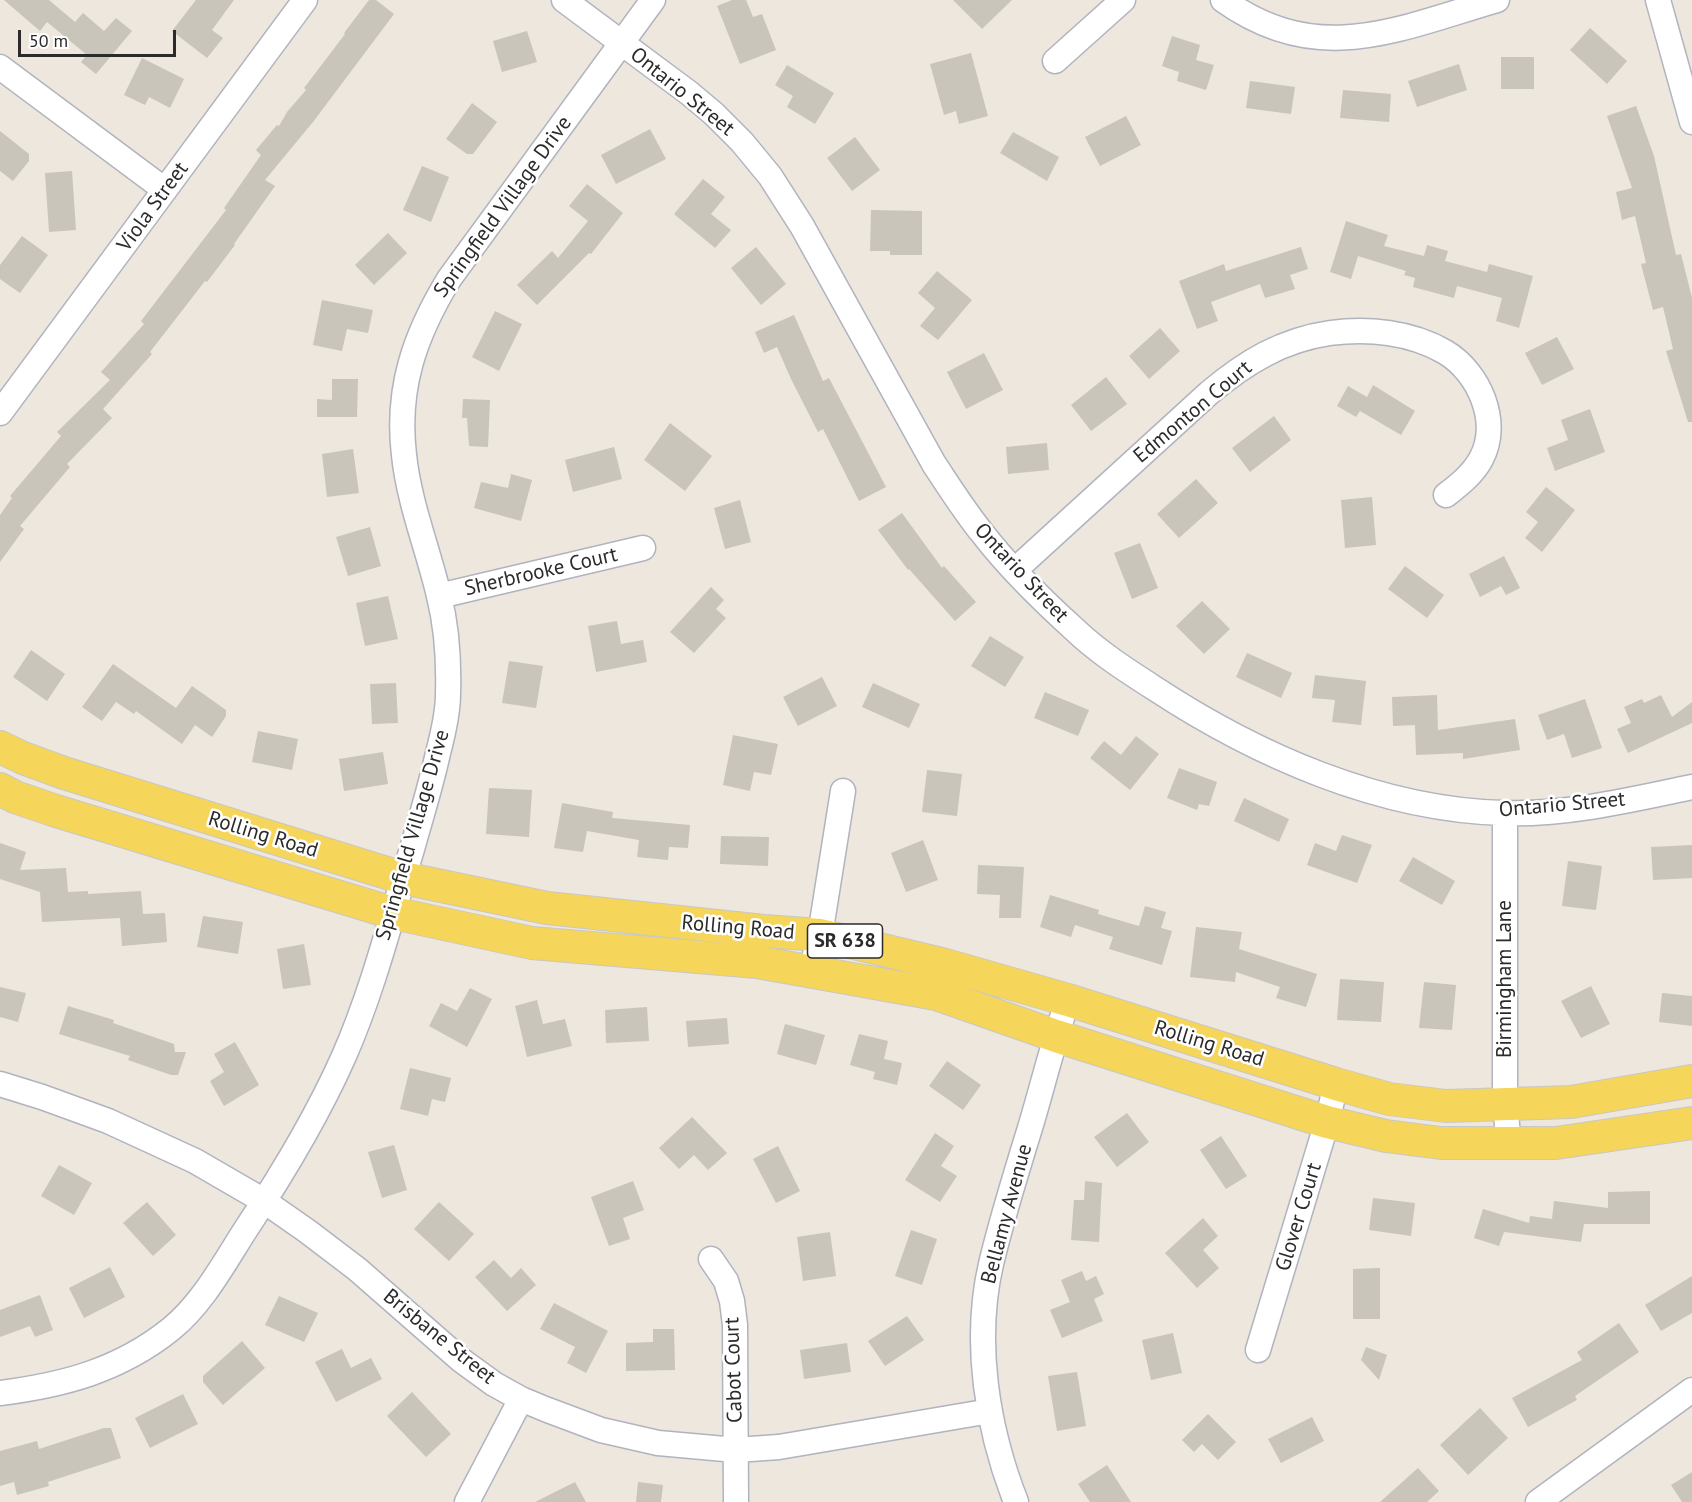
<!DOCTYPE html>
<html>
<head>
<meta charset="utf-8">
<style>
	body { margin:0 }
	#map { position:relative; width:1692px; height:1502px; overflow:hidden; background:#ede7dd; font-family:"PT Sans",sans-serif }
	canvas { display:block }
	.scale { position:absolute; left:18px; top:30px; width:158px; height:27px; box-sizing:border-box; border:3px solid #2b2b2b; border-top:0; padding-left:8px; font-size:18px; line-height:21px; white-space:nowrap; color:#2b2b2b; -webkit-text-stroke:4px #fff; paint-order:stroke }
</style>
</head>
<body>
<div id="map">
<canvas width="1692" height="1502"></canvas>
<div class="scale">50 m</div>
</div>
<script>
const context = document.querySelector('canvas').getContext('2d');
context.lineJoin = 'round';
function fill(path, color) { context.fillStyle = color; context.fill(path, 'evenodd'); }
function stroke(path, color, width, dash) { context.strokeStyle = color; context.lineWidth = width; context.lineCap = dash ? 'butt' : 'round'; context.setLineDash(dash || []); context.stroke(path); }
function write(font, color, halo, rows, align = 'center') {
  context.font = font + ' "PT Sans",sans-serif'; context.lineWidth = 5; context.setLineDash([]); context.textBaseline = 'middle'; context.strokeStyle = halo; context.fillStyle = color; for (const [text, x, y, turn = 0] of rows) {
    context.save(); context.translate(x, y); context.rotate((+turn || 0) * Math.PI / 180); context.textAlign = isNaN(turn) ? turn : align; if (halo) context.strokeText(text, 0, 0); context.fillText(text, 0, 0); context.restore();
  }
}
fill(new Path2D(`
	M4,0H49L75,22L83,13L104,31L116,18L132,31L96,74L81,62L87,55L47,22L40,31Z
	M196,0H234L212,30L223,38L207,58L172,31Z
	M369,0H376L394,14L313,122L265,180L275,186L234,244L235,245L207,282L205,281L150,352L152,354L103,409L112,418L67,464L70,467L20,526L24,529L0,562V515L12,498L10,496L61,436L57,432L110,380L101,372L144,324L141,321L226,210L224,208L261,155L256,150L277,125L279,126L287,112L306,90L304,88L345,34L344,33Z
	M732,0H746L753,17L762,14L776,50L740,64L717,6Z
	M953,0H1012L982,29Z
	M1590,28L1627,61L1607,84L1570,50Z
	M527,31L537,62L502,72L493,41Z
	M1172,36L1200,45L1196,60L1214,65L1206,90L1177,81L1179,72L1162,66Z
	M971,53L988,116L959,124L956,111L944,115L930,64Z
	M1501,57H1534V89H1501Z
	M142,58L184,79L170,108L149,97L145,105L124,95Z
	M1459,64L1467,90L1417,107L1408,81Z
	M787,65L834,93L815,124L787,107L793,96L775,85Z
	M1250,81L1295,87L1291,114L1246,108Z
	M1343,90L1391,94L1389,122L1340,118Z
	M472,103L497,122L473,154H467L446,139Z
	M1636,106L1654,156L1676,255L1681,254L1692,298V422H1688L1666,351L1673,349L1663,307L1653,310L1641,264L1646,263L1635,216L1622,220L1616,192L1632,188L1607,116Z
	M1126,116L1141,145L1100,166L1085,137Z
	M650,129L666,159L616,184L601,155Z
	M0,131L29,154V161L13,181L0,171Z
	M1013,132L1059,157L1047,181L1000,153Z
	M855,137L880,170L852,191L827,158Z
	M422,166L449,177L431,222L403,210Z
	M72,171L76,230L49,232L45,173Z
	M703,179L725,197L711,214L731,230L715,248L674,214Z
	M587,184L623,213L591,254L589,253L537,305L517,285L552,251L558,258L588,221L569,206Z
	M871,210L922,211V255H890V251H870Z
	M1346,221L1388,235L1384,246L1424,256L1427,245L1448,251L1445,261L1487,272L1489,264L1533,276L1519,328L1496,321L1502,298L1457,286L1454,298L1413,287L1415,278L1404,275L1406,271L1358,256L1351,279L1330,272Z
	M388,233L407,253L374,285L355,265Z
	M22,236L48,255L20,293L0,279V265Z
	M756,247L786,284L761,305L731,268Z
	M1301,247L1308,269L1290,275L1295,289L1265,298L1260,284L1211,302L1218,321L1197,329L1179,281L1224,264L1226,271Z
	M937,271L972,300L938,340L920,326L935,308L918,293Z
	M322,300L373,310L368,333L347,329L342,351L313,345Z
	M495,311L522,324L499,371L472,357Z
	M794,315L823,381L829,378L886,487L859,501L823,429L818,432L791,379L777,347L764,353L755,332Z
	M1160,328L1180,351L1149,379L1129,356Z
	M1557,337L1574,369L1542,385L1525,353Z
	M984,353L1003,390L966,409L947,372Z
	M1106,377L1127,404L1091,431L1071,405Z
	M332,379H358L357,417H317V399L332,400Z
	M1373,385L1415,411L1401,435L1360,411L1356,417L1337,406L1348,386L1367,397Z
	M463,399L490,400L488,447L469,446L467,418H462Z
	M1590,409L1605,452L1555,471L1547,448L1568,440L1561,420Z
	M1274,416L1291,440L1250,472L1232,448Z
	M670,423L712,456L685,491L644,460Z
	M1047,443L1049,470L1008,474L1006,447Z
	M614,447L622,479L573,492L565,460Z
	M353,449L359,493L327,497L322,454Z
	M511,474L532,480L521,521L474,508L481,482L508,488Z
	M1196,479L1218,503L1179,538L1157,514Z
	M1546,487L1575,510L1542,552L1525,538L1538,522L1526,512Z
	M1372,497L1376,545L1345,548L1341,500Z
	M740,500L751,542L725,549L714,508Z
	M902,513L942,568L944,566L976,602L955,621L909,569L908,570L878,530Z
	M370,527L381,566L348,576L336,537Z
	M1140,543L1158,588L1132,599L1114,553Z
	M1504,556L1520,588L1506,595L1501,586L1480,597L1469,574Z
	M1405,566L1444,595L1427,618L1388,589Z
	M711,587L724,600L716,609L726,618L694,653L670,632Z
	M388,596L398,639L365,646L356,603Z
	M1202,601L1230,629L1204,654L1176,626Z
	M617,621L621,644L643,640L647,662L596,672L588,626Z
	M990,636L1024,657L1005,687L971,666Z
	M31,650L65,674L47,701L13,677Z
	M1247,653L1292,673L1281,698L1236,677Z
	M509,661L543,666L536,708L502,703Z
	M113,664L176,708L192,686L226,710V716L212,737L195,725L182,744L136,711L134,714L116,702L102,721L82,707Z
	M1315,675L1366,681L1361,725L1332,722L1335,700L1312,698Z
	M822,677L837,706L798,726L783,697Z
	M396,683L398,723L372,724L370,684Z
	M873,683L920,704L909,728L862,707Z
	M1045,692L1089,710L1078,736L1034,718Z
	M1437,695L1438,730L1515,719L1520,750L1463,759V753L1416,755L1415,725L1393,726L1392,697Z
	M1661,695L1672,717L1692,702V723L1628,753L1617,729L1631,723L1624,707L1642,699L1644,703Z
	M1585,699L1602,748L1572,758L1564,734L1547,740L1538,715Z
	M258,731L298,739L292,770L252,762Z
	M733,735L778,744L771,775L754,772L750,791L723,785Z
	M1136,736L1159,754L1130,790L1090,758L1104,741L1121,755Z
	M383,752L388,784L344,791L339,759Z
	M1179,768L1217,782L1209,806L1199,804L1197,810L1167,798Z
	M927,770L962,774L957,816L922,812Z
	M489,788L532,790L529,837L486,834Z
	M1244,798L1289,819L1279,842L1234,821Z
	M562,803L613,812L612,818L690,825L688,848L669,847L668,860L637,857L639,840L587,831L583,852L554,848Z
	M1342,835L1372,845L1357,883L1307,865L1315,843L1336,851Z
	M721,836L769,837L768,866L720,864Z
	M923,840L938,880L906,892L891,853Z
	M0,843L26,852L20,870L66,868L68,892L88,891V894L141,891L143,914L165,913L167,942L122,946L120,918L42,922L40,892L0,879Z
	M1692,845V878L1653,880L1651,847Z
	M1413,857L1455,881L1442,905L1399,881Z
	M1568,861L1602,866L1596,910L1562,906Z
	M978,865L1024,867L1021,918H999L1000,895L977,894Z
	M1050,895L1099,910L1098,914L1139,926L1145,906L1166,912L1161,928L1172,931L1162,965L1109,949L1113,937L1075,925L1071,937L1040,927Z
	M203,916L243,922L238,954L197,947Z
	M1196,927L1242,932L1239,949L1317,974L1306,1007L1276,998L1280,987L1236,972L1235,982L1190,977Z
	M304,944L311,985L283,989L277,949Z
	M1340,979L1384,982L1381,1022L1337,1020Z
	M1424,982L1456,985L1452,1030L1419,1028Z
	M1591,986L1610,1024L1581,1038L1561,1001Z
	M0,987L26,993L18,1022L0,1017Z
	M470,988L492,999L467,1047L429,1026L441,1003L457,1011Z
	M1662,993L1692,996V1026L1659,1022Z
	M537,1000L543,1024L565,1019L572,1046L527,1057L515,1006Z
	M68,1006L114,1020L113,1023L174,1044L175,1052H186L178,1075H171L128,1060L130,1056L59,1034Z
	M647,1007L649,1041L606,1043L605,1010Z
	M727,1018L729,1044L688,1047L686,1021Z
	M785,1024L825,1035L816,1065L777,1054Z
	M859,1034L888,1041L884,1059L902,1063L897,1085L873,1079L875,1072L850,1065Z
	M235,1042L259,1085L224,1106L210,1081L224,1072L214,1054Z
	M947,1061L981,1085L963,1110L929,1086Z
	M410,1068L451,1078L445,1102L432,1099L428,1116L400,1109Z
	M1127,1113L1149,1142L1117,1167L1094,1137Z
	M692,1117L727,1153L708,1170L694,1155L679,1169L659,1148Z
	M935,1133L954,1146L941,1166L957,1176L940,1202L905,1180Z
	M1221,1136L1247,1176L1226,1189L1200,1150Z
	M394,1145L407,1190L382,1198L368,1152Z
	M778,1146L800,1191L776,1203L753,1159Z
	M59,1165L92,1183L74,1215L41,1196Z
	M633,1181L644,1210L623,1218L630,1239L609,1246L591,1197Z
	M1085,1181L1102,1183L1099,1242L1071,1240L1074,1200H1084Z
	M1650,1191V1224H1584L1581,1242L1504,1232L1499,1246L1474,1238L1483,1209L1529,1223L1530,1216L1552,1219L1554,1201L1608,1208V1192Z
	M1373,1198L1415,1203L1411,1236L1369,1230Z
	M147,1202L176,1235L153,1256L123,1223Z
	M439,1202L474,1234L449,1261L414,1229Z
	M1203,1218L1218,1236L1203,1250L1219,1268L1197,1288L1165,1253Z
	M911,1230L937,1239L922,1285L895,1276Z
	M830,1232L836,1276L803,1281L797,1237Z
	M494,1260L511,1278L521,1268L536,1285L507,1311L475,1277Z
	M110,1267L125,1297L84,1318L69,1288Z
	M1380,1268V1319H1353V1269Z
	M1082,1271L1086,1281L1096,1276L1104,1294L1094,1299L1103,1321L1062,1338L1050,1310L1070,1302L1061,1280Z
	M1692,1276V1313L1661,1331L1645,1305Z
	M40,1295L53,1330L35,1337L30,1326L0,1337V1310Z
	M279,1296L318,1313L304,1342L265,1325Z
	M554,1303L608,1331L586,1373L567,1363L575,1347L540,1329Z
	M907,1316L924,1340L885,1366L868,1341Z
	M1619,1323L1639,1352L1575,1396L1577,1400L1528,1427L1512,1398L1582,1360L1577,1352Z
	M653,1329H674L675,1370L626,1371V1343L653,1342Z
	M1173,1333L1182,1373L1151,1380L1142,1340Z
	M242,1341L265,1368L223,1405L203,1382V1376Z
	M847,1343L851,1372L804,1379L800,1350Z
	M1366,1347L1387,1355L1379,1380L1361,1360Z
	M342,1349L351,1368L371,1358L382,1379L336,1402L315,1362Z
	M1077,1372L1086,1426L1057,1431L1048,1376Z
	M412,1392L451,1434L426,1457L387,1416Z
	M183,1394L198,1424L150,1448L135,1418Z
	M1480,1408L1508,1438L1468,1475L1440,1445Z
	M1208,1414L1236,1442L1218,1460L1202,1444L1194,1452L1182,1440Z
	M1312,1417L1324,1441L1281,1463L1268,1439Z
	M104,1428H111L121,1458L48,1482L49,1486L17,1495L14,1482L0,1486V1451L37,1441L39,1449Z
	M1107,1465L1131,1502H1090L1078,1484Z
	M1418,1468L1439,1491L1427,1502H1380Z
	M1692,1472V1502H1682L1671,1485Z
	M575,1482L586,1502H535Z
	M638,1482L663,1485L661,1502H636Z`), '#c9c5bb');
const minor = new Path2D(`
	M564,0L689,93L714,114L742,142L770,176L802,226L934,464C950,488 965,512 983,534C1010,569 1042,600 1074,629C1098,652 1126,670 1154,688C1256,755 1380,810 1504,813C1567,815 1630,800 1692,787
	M1223,0C1318,68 1397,29 1497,0
	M1658,0L1692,122
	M1055,61L1123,0
	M0,67L165,190
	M0,413L305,0
	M1015,570L1209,393C1246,362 1282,340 1330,333C1368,328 1411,332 1445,352C1479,372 1501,422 1481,459C1473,474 1459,485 1446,495
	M439,596L643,548
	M1505,813V1105L1509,1144
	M811,971L820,935L843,791
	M0,1084L42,1097L108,1121L195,1161L264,1201L307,1231L357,1269L461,1360L494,1384L521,1399L545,1409L601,1430L658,1443L736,1450L779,1447L990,1411
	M711,1259L726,1281L732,1301L735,1325L736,1502
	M1258,1350L1327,1122L1336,1084
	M0,1393C64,1385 120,1370 171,1329C203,1303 224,1263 246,1229C283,1173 317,1117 344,1056C373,990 391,918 412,849C421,817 431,785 438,753C443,734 448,714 448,694C449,661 447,628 439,596C428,549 409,503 404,455C396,388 415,335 449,279L653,0
	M467,1502L521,1399
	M1016,1502C987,1428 973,1342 991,1264C1002,1218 1016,1173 1030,1128C1043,1085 1053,1042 1068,1000
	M1538,1502L1692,1390`);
const major = new Path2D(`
	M0,747L23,758L64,773L403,878L547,908L764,931L820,935L942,964L1068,1000L1336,1084L1389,1099L1446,1106L1571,1102L1692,1081
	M0,789L15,797L56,811L393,913L532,943L757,962L936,994L1056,1036L1327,1122L1386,1136L1441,1143H1556L1692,1123`);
stroke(minor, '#b1b3bf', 27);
stroke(major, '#c8c8c8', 34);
stroke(minor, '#fff', 24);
stroke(major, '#f5d55a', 32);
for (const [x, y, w] of [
	[845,941,75]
]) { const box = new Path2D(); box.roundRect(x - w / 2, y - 17, w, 34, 4.5); context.fillStyle = '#fff'; context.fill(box); stroke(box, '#2b2b2b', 1.5); }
write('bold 20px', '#2b2b2b', null, [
	["SR 638",845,941]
]);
write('21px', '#2b2b2b', '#fff', [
	["Ontario Street",682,92,39],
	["Viola Street",153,207,-54],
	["Springfield Village Drive",503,207,-54],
	["Edmonton Court",1193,412,-40],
	["Sherbrooke Court",541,572,-13],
	["Ontario Street",1021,573,47],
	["Ontario Street",1562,805,-5],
	["Rolling Road",263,835,17],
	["Springfield Village Drive",413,835,-74],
	["Rolling Road",738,928,5],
	["Birmingham Lane",1505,979,-90],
	["Rolling Road",1209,1044,17],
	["Bellamy Avenue",1007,1214,-75],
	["Glover Court",1299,1217,-73],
	["Brisbane Street",439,1337,39],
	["Cabot Court",734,1370,-92]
]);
</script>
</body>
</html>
